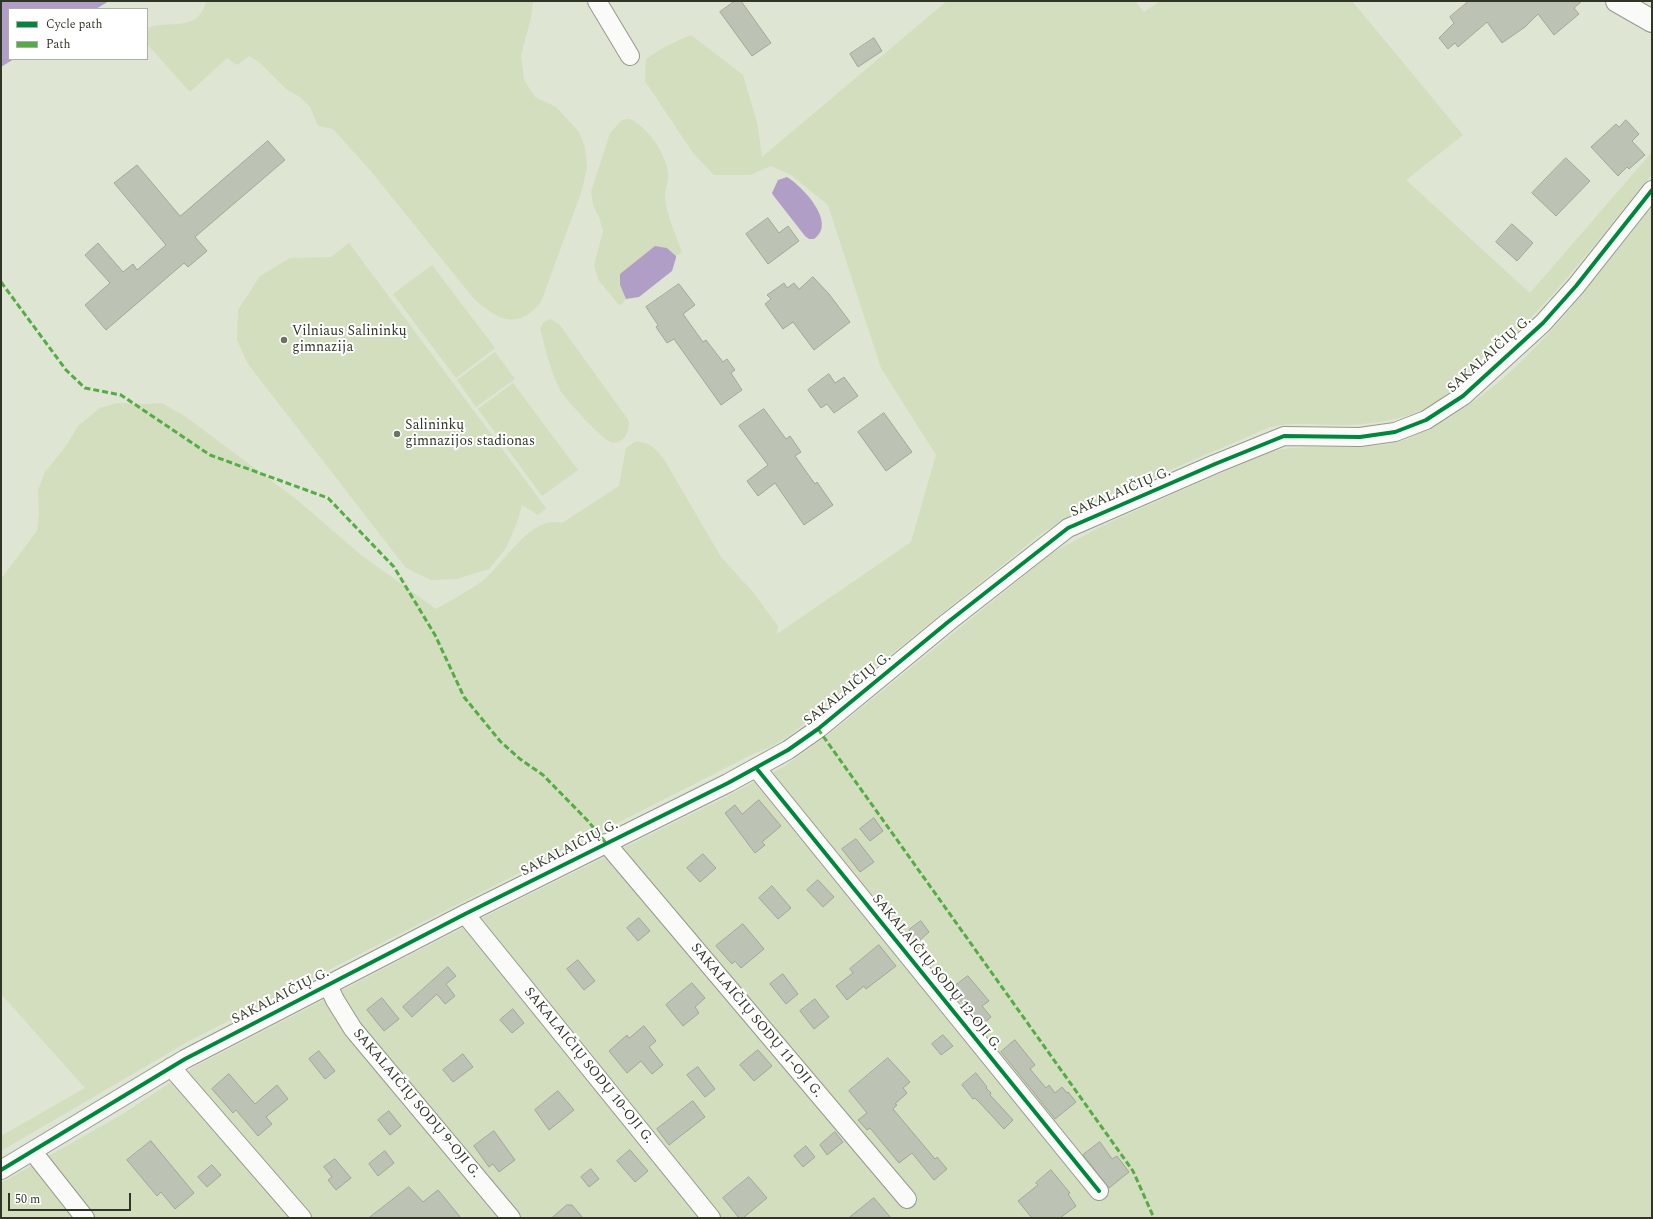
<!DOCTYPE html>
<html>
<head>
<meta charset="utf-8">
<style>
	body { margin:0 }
	#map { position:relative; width:1653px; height:1219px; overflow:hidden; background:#dee5d3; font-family:Spectral,serif }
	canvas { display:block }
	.frame { position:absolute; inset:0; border:2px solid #303528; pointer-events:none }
	.legend { position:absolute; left:8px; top:8px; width:140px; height:52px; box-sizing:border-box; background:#fff; border:1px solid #acaea9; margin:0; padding:5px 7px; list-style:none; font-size:12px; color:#303528 }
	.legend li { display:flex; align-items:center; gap:8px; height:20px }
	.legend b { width:20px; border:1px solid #acaea9 }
	.scale { position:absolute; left:8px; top:1193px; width:123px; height:18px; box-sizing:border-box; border:2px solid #303528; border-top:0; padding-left:5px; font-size:12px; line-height:14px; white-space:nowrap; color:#303528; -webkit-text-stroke:3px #fff; paint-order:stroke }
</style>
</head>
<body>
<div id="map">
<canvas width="1653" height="1219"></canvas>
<div class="frame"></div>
<ul class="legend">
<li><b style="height:5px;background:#00873e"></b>Cycle path</li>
<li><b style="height:5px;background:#54ac44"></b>Path</li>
</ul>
<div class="scale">50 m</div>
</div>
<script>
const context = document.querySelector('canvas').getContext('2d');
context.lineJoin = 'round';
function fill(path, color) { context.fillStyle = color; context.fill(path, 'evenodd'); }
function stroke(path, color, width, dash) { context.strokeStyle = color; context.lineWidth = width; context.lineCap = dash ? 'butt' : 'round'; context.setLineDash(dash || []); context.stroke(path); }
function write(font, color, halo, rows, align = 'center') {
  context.font = font + ' Spectral,serif'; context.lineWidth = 4; context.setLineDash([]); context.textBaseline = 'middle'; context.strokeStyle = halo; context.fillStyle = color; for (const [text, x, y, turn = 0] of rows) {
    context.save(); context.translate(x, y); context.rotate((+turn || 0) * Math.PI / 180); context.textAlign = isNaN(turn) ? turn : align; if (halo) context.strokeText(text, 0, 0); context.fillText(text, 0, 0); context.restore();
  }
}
fill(new Path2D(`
	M206,1H533L531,18L521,55L524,80L535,97L556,107L579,132L585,147L587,167L582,190L541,302C518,330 500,321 475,300L370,170L333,129L318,126L310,107L300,97L286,89L259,62L249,56L237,65L227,58L190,92L147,44V28C171,19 198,34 206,1Z
	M947,1H1135L1144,12L1160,1H1352L1463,135L1406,180L1530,293L1652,152V174C1592,247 1536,323 1461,383C1449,392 1428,410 1413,414C1390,421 1367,425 1342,425C1317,425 1295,421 1270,427C1194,461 1114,490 1042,533L790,735L770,747L753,754L189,1041L1,1151V1136L85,1088L1,994V579L37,531L39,514L38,490L45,472L66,446L78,426L100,408L117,403L147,404L162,403L186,417L296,499L361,555L436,609C451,600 467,592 481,582C503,566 530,514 562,523L619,486L626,448L636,441C651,443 656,449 665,461L721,557L752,591L778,626L777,634L911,542L936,455L881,368L828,205L791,175L771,166L750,175H714L693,153L645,81L646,59L664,47L691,35L743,75L757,122L762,157Z
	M630,119C648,127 667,155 668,175C669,183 664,191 665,199C667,217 676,235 682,252L676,256L667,248L620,285L626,299L620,306L599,281L594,266L603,231L599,217L593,205L591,192L610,133L622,120Z
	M1652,206V1218H1V1183L121,1115L196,1066L480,919L722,799L785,766L828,735L1052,553L1106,524L1266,453C1310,440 1359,454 1404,440C1414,437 1424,430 1434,426C1525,379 1590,284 1652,206Z
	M349,243L546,508L538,515L522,505L518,520L506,548L489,569L456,579L431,580L406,568L248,364L237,340L238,310L260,276L290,258L331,257Z
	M432,265L495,348L456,378L393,294Z
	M550,319L559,324L629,421C629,431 625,445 611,442C603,441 565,398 560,390C550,371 546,349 540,329L544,322Z
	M495,352L515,379L476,407L457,380Z
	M513,383L578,470L542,496L478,409Z`), '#d2debd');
fill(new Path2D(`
	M1,1H109L96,9H9V59H14L1,67Z
	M787,177C802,186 838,223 814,239H809L805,236L773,195L772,193L778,180Z
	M655,246L667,248L676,256V258L672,271L639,297L626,299L620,285V274Z`), '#b19ec6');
const building = new Path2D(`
	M735,1H741L771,43L752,56L720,12Z
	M1469,1H1582L1574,8L1579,14L1554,35L1538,14L1525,27L1502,43L1487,22L1458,47L1455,43L1448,49L1439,38L1454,23L1450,17Z
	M874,38L882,51L858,67L850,54Z
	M1626,120L1639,134L1632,141L1645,155L1629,169L1627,167L1618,176L1591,147L1616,124L1619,127Z
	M268,141L285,160L195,237L207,251L188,267L184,263L106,330L85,305L110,283L85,255L98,243L123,272L133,264L137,270L166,245L114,183L137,165L180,216Z
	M1566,158L1590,181L1556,216L1532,193Z
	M768,218L779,233L788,226L799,241L768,264L746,234Z
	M1512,224L1533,243L1517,261L1496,242Z
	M813,277L829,294L850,322L814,350L793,322L783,329L765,304L771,299L767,295L784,283L787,288L794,283L799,289Z
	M679,284L695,305L683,314L703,342L706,340L723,362L727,359L735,370L731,373L742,390L721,405L674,339L667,343L656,327L658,325L646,307Z
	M829,374L835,383L844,377L858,396L834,413L827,404L821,408L808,390Z
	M764,409L786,439L790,436L801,452L795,456L815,484L817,482L833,505L804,525L775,483L758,496L747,481L768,465L739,426Z
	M884,413L912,452L886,471L858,432Z
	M759,800L781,826L762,842L765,845L755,853L725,813L735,805L742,814Z
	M874,818L883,831L870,841L860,829Z
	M856,839L874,862L860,872L842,849Z
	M703,854L716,868L700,882L687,868Z
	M818,880L834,897L823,907L807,890Z
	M772,886L791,908L778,919L759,898Z
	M639,918L650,931L638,941L627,928Z
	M921,921L929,932L918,942L909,930Z
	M743,924L764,949L741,968L735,961L732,964L716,946Z
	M879,945L896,966L866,989L864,986L847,1000L836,986L853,973L850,969Z
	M578,960L595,981L584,990L567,969Z
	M448,967L456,976L446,984L455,996L445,1004L437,994L412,1017L403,1007Z
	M783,974L798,994L786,1004L770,984Z
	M968,976L989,1001L982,1006L991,1017L981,1026L951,989Z
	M692,983L705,998L695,1007L699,1013L683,1026L666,1005Z
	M382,998L399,1019L384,1031L367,1010Z
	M815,999L829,1017L814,1029L800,1011Z
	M513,1009L524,1023L512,1033L500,1020Z
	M644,1026L656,1041L649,1047L663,1065L652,1074L641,1061L627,1073L609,1051L627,1035L629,1038Z
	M943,1035L953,1046L941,1055L932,1044Z
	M1015,1040L1035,1065L1030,1069L1046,1088L1049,1085L1055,1093L1062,1087L1067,1093L1068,1092L1076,1102L1055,1119L1001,1052Z
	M758,1050L772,1066L754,1081L740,1065Z
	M319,1051L335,1071L325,1079L309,1059Z
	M463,1054L473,1067L453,1082L443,1070Z
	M888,1058L910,1082L903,1088L907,1093L895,1104L897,1105L893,1109L935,1159L937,1157L947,1169L934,1180L912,1153L899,1163L870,1128L867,1130L858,1120L867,1113L849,1091Z
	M698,1067L715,1089L705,1097L687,1075Z
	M976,1073L987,1087L986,1088L991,1093L990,1095L1013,1120L1004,1129L980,1103L975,1098L973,1099L962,1085Z
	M229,1074L255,1104L277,1085L288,1099L266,1117L272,1124L258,1136L236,1110L233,1113L212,1089Z
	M558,1091L574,1110L549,1130L535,1110Z
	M693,1101L705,1117L669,1145L657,1129Z
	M389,1111L401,1126L390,1135L378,1120Z
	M494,1131L515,1160L499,1172L493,1164L489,1167L474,1146Z
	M835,1132L843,1142L827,1155L820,1145Z
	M151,1141L194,1193L175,1209L161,1192L157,1196L127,1160Z
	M1100,1142L1112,1159L1117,1156L1129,1172L1109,1188L1083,1155Z
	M806,1146L815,1157L803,1167L794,1156Z
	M630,1150L648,1171L635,1182L617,1161Z
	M385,1151L394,1163L378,1176L369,1164Z
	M335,1159L351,1178L336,1190L328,1180L332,1177L324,1167Z
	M212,1165L221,1175L207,1187L198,1177Z
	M591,1169L599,1179L589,1187L581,1177Z
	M1051,1170L1070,1193L1068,1194L1076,1206L1060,1218H1032L1018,1201L1038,1185L1036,1183Z
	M749,1177L767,1198L743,1218H739L723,1198Z
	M409,1187L423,1202L438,1190L461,1218H369Z
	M874,1198L891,1218H849Z
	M567,1205H572L583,1218H552Z`);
fill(building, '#bcc2b4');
stroke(building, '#a2a799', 1);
const minor = new Path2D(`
	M597,1L630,56
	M757,769L1099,1191
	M606,843L907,1199
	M465,914L711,1218
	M328,985L335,1000L353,1029L511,1218
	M171,1067L302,1218
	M33,1152L85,1218
	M1,1170L185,1059L465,914L728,783L788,750L818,729L948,622L1068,528L1215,464L1284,436L1360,437L1395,432L1426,420L1463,396L1543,323L1576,286L1652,190`);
const secondary = new Path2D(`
	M1617,1L1652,21`);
stroke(minor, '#959a8d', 20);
stroke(secondary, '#959a8d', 24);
stroke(minor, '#fafbf8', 18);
stroke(secondary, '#fafbf8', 22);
stroke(new Path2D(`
	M1,282L66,370L85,388L121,395L210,455L328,498L394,567L435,635L464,697L500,741L520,759L543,775L588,821L606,843
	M818,729L1133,1171L1154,1218`), '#54ac44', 3, [6, 3]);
stroke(new Path2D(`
	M757,769L1099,1191
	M1,1170L185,1059L465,914L728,783L788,750L818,729L948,622L1068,528L1215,464L1284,436L1360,437L1395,432L1426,420L1463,396L1543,323L1576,286L1652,190`), '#00873e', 4);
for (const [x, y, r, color] of [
	[284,340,4,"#6d7364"],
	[397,434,4,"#6d7364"]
]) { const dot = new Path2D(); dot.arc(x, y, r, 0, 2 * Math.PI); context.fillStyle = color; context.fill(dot); stroke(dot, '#fff', 1.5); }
write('14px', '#303528', '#fff', [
	["Vilniaus Salininkų",292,332],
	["gimnazija",292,348],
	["Salininkų",405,426],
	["gimnazijos stadionas",405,442]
], 'left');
write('14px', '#303528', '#fff', [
	["SAKALAIČIŲ G.",1490,355,-42],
	["SAKALAIČIŲ G.",1121,493,-23],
	["SAKALAIČIŲ G.",848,690,-39],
	["SAKALAIČIŲ G.",570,849,-27],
	["SAKALAIČIŲ SODŲ 12-OJI G.",936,973,51],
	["SAKALAIČIŲ G.",281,997,-27],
	["SAKALAIČIŲ SODŲ 11-OJI G.",756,1021,50],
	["SAKALAIČIŲ SODŲ 10-OJI G.",588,1066,51],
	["SAKALAIČIŲ SODŲ 9-OJI G.",416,1104,50]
]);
</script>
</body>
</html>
